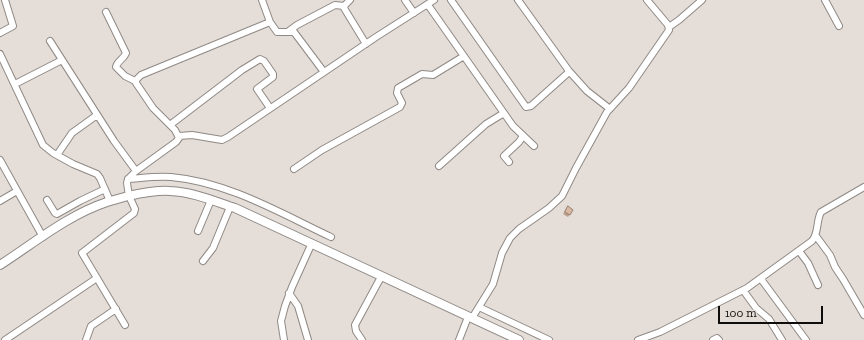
<!DOCTYPE html>
<html>
<head>
<meta charset="utf-8">
<style>
	body { margin:0 }
	#map { position:relative; width:864px; height:340px; overflow:hidden; background:#e4ddd8; font-family:"Zilla Slab",serif }
	canvas { display:block }
	.scale { position:absolute; left:718px; top:306px; width:105px; height:18px; box-sizing:border-box; border:2px solid #0f0d0c; border-top:0; padding-left:5px; font-size:12px; line-height:14px; white-space:nowrap; color:#0f0d0c; -webkit-text-stroke:3px #e4ddd8; paint-order:stroke }
</style>
</head>
<body>
<div id="map">
<canvas width="864" height="340"></canvas>
<div class="scale">100 m</div>
</div>
<script>
const context = document.querySelector('canvas').getContext('2d');
context.lineJoin = 'round';
function stroke(path, color, width, dash) { context.strokeStyle = color; context.lineWidth = width; context.lineCap = dash ? 'butt' : 'round'; context.setLineDash(dash || []); context.stroke(path); }
function fill(path, color) { context.fillStyle = color; context.fill(path, 'evenodd'); }
const minor = new Path2D(`
	M350,0L345,5L344,8L366,44
	M405,0L414,13
	M451,0L526,107L531,106L569,72
	M518,0L569,71L587,91L610,109
	M825,0L839,26
	M428,5L513,126L534,146
	M106,12L126,53C124,59 117,61 116,67L125,76L135,81
	M270,22L277,32H294L324,72
	M669,27L679,20L702,0
	M289,31L297,25L335,5L344,6
	M0,33L13,26L5,0
	M50,41L114,141L136,171
	M0,54L43,145L53,153L73,164L97,174L100,178L110,201
	M15,84L62,60
	M170,125L242,70L260,59L264,61L273,74V77L257,89L270,108
	M179,136L192,135L222,140L228,137L376,37L434,0
	M57,155L72,133L97,115
	M0,160L43,237
	M509,162L504,156L519,142L523,136
	M439,166L486,124L504,113
	M294,169L322,150L400,107L402,103L397,93L398,88L422,74L433,75L464,56
	M128,179C142,178 156,176 171,177C228,182 280,213 331,237
	M47,200L55,213L57,214L80,201L105,189
	M0,201L17,191
	M198,231L211,200
	M816,236L830,255L835,267L843,279L864,315
	M799,251L808,263L818,285
	M203,261L213,248L230,207
	M761,279L806,340
	M743,290L756,308L769,319L782,340
	M289,293L298,306L308,340
	M479,307L549,340
	M472,318L493,284L502,253L510,238L519,229L549,208L562,196L576,168L607,112L629,88L669,30L668,25L647,0
	M125,325L82,253L134,213L135,209L129,196L127,183L128,179L136,171L176,142L179,138L175,130L153,108L136,83V80L141,75L270,22L262,0
	M5,340L97,278
	M86,340L91,326L116,309
	M284,340L281,321L285,306L292,287L311,245
	M362,340L356,331L355,325L381,277
	M459,340L468,317
	M638,340L660,332L747,288L812,241C819,233 816,221 821,212L864,187
	M713,340L717,338L719,340`);
const tertiary = new Path2D(`
	M0,265C34,243 68,215 107,202C114,200 121,198 128,196C142,193 156,190 170,191C193,192 214,201 235,208L519,340`);
stroke(minor, '#8f8985', 8);
stroke(tertiary, '#8f8985', 10);
stroke(minor, '#fff', 6);
stroke(tertiary, '#fff', 8);
fill(new Path2D(`
	M568,206L573,210L568,217L563,214Z`), '#bb9f8c');
const building = new Path2D(`
	M568,206L573,210L570,215L565,212Z`);
fill(building, '#d9b9a3');
stroke(building, '#988272', 1);
</script>
</body>
</html>
